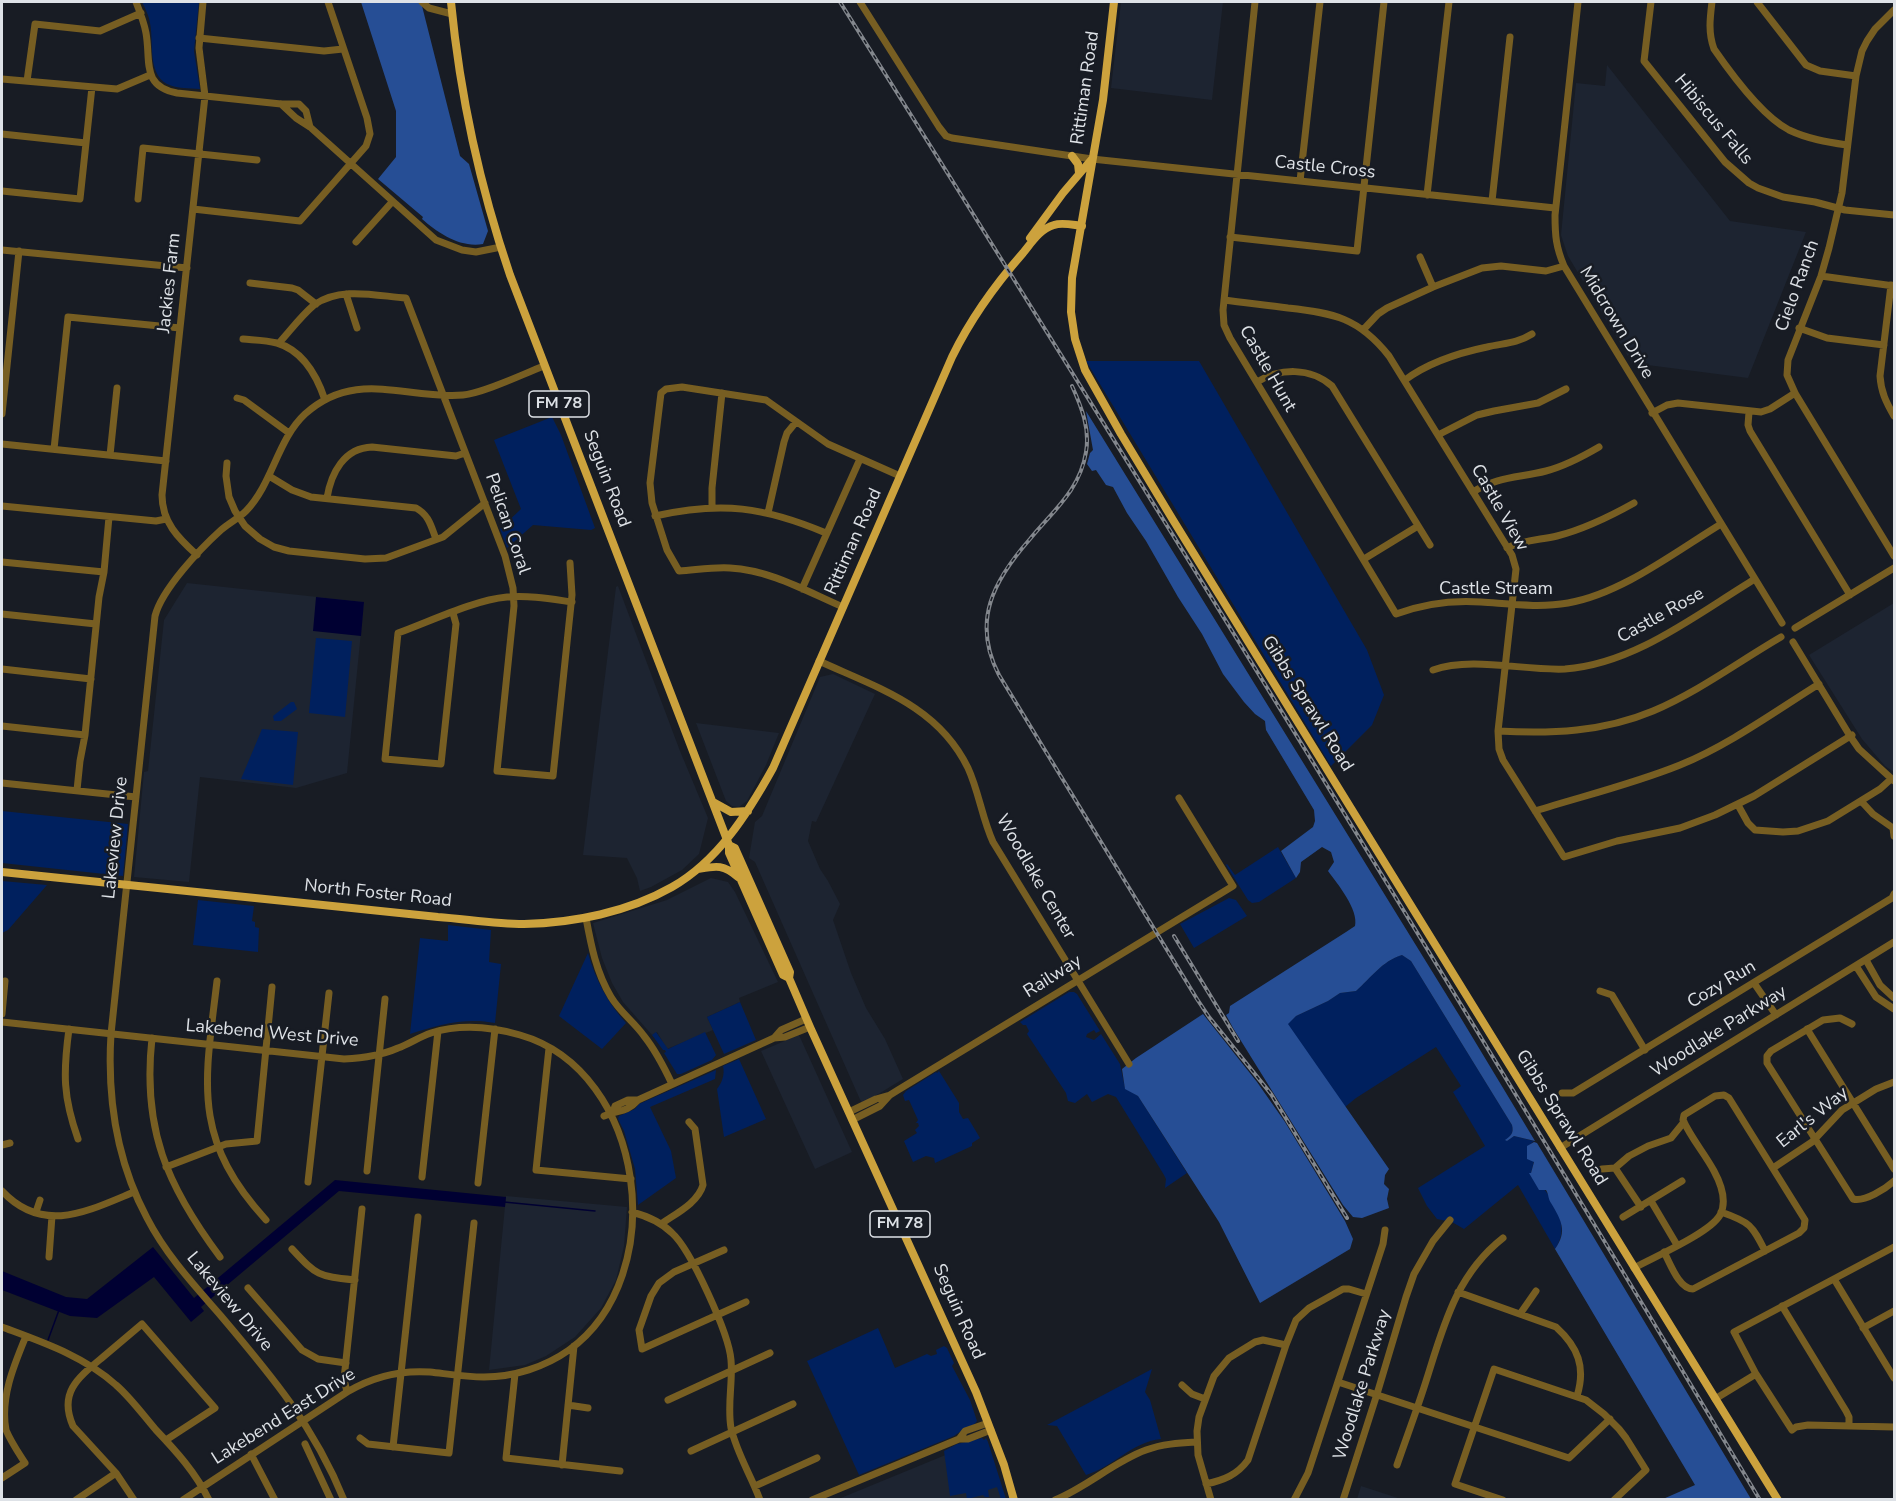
<!DOCTYPE html>
<html>
<head>
<meta charset="utf-8">
<style>
	body { margin:0 }
	#map { position:relative; width:1896px; height:1501px; overflow:hidden; background:#181c24; font-family:"Nunito Sans",sans-serif }
	canvas { display:block }
	.frame { position:absolute; inset:0; border:3px solid #dee2e7; pointer-events:none }
</style>
</head>
<body>
<div id="map">
<canvas width="1896" height="1501"></canvas>
<div class="frame"></div>
</div>
<script>
const context = document.querySelector('canvas').getContext('2d');
context.lineJoin = 'round';
function fill(path, color) { context.fillStyle = color; context.fill(path, 'evenodd'); }
function stroke(path, color, width, dash) { context.strokeStyle = color; context.lineWidth = width; context.lineCap = dash ? 'butt' : 'round'; context.setLineDash(dash || []); context.stroke(path); }
function write(font, color, halo, rows, align = 'center') {
  context.font = font + ' "Nunito Sans",sans-serif'; context.lineWidth = 5; context.setLineDash([]); context.textBaseline = 'middle'; context.strokeStyle = halo; context.fillStyle = color; for (const [text, x, y, turn = 0] of rows) {
    context.save(); context.translate(x, y); context.rotate((+turn || 0) * Math.PI / 180); context.textAlign = isNaN(turn) ? turn : align; if (halo) context.strokeText(text, 0, 0); context.fillText(text, 0, 0); context.restore();
  }
}
fill(new Path2D(`
	M1121,2H1223L1212,100L1111,88Z
	M1607,65L1730,221L1806,232L1748,378L1632,363L1568,256L1561,235L1576,83L1605,86Z
	M187,583L364,602L347,773L296,788L200,777L189,882L134,877L144,772L148,771L164,620Z
	M618,586L680,751L708,818L699,854L682,870L651,887L640,891L637,878L627,858L583,855L616,587Z
	M1894,603V772L1885,766L1862,739L1809,655Z
	M833,674L875,694L816,822L812,821L808,841L820,869L828,881L840,904L833,920L851,973L866,1008L885,1039L903,1079L862,1104L755,862L749,858L755,822L762,816L820,677Z
	M696,723L779,733L766,765L747,801L739,807L732,806L726,801Z
	M711,878L728,882L735,892L778,982L739,998L740,1002L707,1017L713,1030L667,1049L657,1032L652,1035L623,1002L612,983L602,958L593,923L667,900Z
	M799,1035L852,1152L815,1169L761,1051Z
	M506,1196L627,1207L624,1246L616,1280L601,1308L575,1337L546,1356L525,1365L489,1370Z
	M982,1440L1003,1500H836Z
	M1361,1486L1401,1499H1357Z`), '#1d2431');
fill(new Path2D(`
	M142,2H199L194,51L200,89C189,88 177,89 167,84C147,73 154,42 150,23C149,16 145,8 142,2Z
	M1086,361H1199L1367,650L1384,695L1372,725L1331,766Z
	M552,417L561,435L595,528L591,530L533,525L507,548L500,529L521,509L494,440Z
	M316,638L352,641L345,717L309,713Z
	M291,702H294L297,709L281,721H274L273,716Z
	M262,729L298,732L293,785L241,779Z
	M2,811L128,824L123,876L2,863Z
	M1278,847L1296,878L1259,902L1252,903L1248,900L1226,865L1227,864L1235,875Z
	M2,881L47,885L8,930L2,933Z
	M1229,898L1236,900L1247,916L1194,948L1180,924Z
	M198,900L254,906L252,921L255,922V927L259,928L258,952L193,945Z
	M448,925L491,930L489,962L501,964L495,1023C466,1017 437,1025 410,1034L420,938L448,941Z
	M588,953C596,980 607,1002 626,1023L602,1049L559,1016Z
	M1402,955L1411,961L1512,1125C1514,1132 1511,1136 1506,1140L1507,1141L1514,1136L1534,1141L1527,1147L1534,1161L1531,1173C1548,1193 1574,1223 1555,1249L1518,1185L1464,1229L1452,1222L1437,1219L1427,1206L1418,1188L1485,1146L1453,1092L1461,1086L1436,1047L1356,1098L1345,1107L1287,1024L1296,1016L1328,1001L1340,993L1356,991C1371,978 1382,961 1402,955Z
	M1069,992H1074L1077,994L1100,1031L1096,1033L1094,1030L1087,1034L1086,1037L1094,1040L1101,1034L1120,1064L1125,1088L1138,1096L1187,1173L1165,1188L1166,1179L1164,1175L1116,1097L1108,1094L1092,1102L1087,1094L1075,1103L1068,1101L1066,1093L1027,1034L1029,1031L1026,1025H1023L1020,1022Z
	M740,1002L756,1040L724,1054L707,1017Z
	M656,1032L668,1049L705,1032L716,1055L712,1060L681,1074H677L664,1053L666,1052L665,1050H663L652,1035Z
	M739,1059L766,1119L724,1137L717,1089C722,1083 725,1074 723,1066Z
	M716,1070L715,1079L650,1107L671,1151L676,1178L638,1205L635,1169L624,1131L618,1119L619,1116L635,1109L639,1104Z
	M939,1071L959,1103V1112L963,1119L968,1118L980,1138L972,1143V1146L935,1163L934,1158L926,1156L913,1162L904,1141L917,1133L915,1130L919,1126L918,1123H916L918,1120L909,1100L905,1101L903,1095L906,1091L936,1072L937,1073Z
	M878,1328L895,1368L927,1354L931,1356L937,1354L936,1350L944,1346L947,1348L954,1363L952,1366L970,1400L977,1421C972,1428 961,1430 954,1436L859,1475L807,1361Z
	M1152,1369L1145,1392L1150,1400L1161,1439C1132,1442 1113,1467 1086,1475L1057,1426L1047,1425Z
	M982,1438L984,1440L986,1438L988,1442L1006,1499H1001L997,1487L988,1490L989,1497H985L983,1495L967,1499L966,1493L950,1496L944,1451L957,1444Z`), '#00205e');
fill(new Path2D(`
	M361,2H421L460,156L469,164L488,231L483,244C460,248 438,233 422,219L423,217L378,179L396,157V111Z
	M1086,411L1459,1015L1535,1141L1514,1136L1507,1141L1505,1140C1511,1136 1514,1133 1512,1125L1411,961L1402,955C1382,961 1371,978 1356,991L1340,993L1328,1001L1296,1016L1288,1024L1389,1169L1385,1175L1384,1184L1389,1189L1387,1199L1389,1208L1362,1218L1353,1217L1343,1205L1233,1028L1226,1015L1229,1013L1230,1006L1346,932L1355,926C1359,910 1337,883 1328,871L1334,862L1331,852L1322,847L1301,862L1300,872L1296,878L1281,851L1313,827L1315,821L1314,810L1266,730L1265,721L1255,714L1244,702L1223,674L1202,634L1178,597L1146,541L1127,513L1113,487L1106,485L1096,470L1092,471L1087,464L1090,453L1093,450Z
	M1203,1014L1257,1082L1285,1122L1345,1221L1353,1239L1350,1249L1260,1303L1219,1222L1138,1096L1125,1089L1122,1069L1136,1058Z
	M1534,1142L1537,1143L1751,1499H1663L1695,1485L1555,1249C1568,1231 1561,1220 1551,1203C1548,1199 1549,1195 1546,1190H1539L1529,1173H1531L1534,1162L1527,1159V1146Z`), '#264e95');
fill(new Path2D(`
	M316,597L364,602L361,636L313,631Z
	M335,1180L506,1197L505,1207L339,1191L201,1307L204,1311L191,1322L154,1277L97,1318L70,1316L2,1290V1271L66,1297L87,1299L153,1247L194,1298Z`), '#000032');
stroke(new Path2D(`
	M504,1202L595,1211
	M48,1340L59,1310`), '#000032', 1.5);
stroke(new Path2D(`
	M136,2C140,12 144,22 146,33C151,61 141,86 177,93L281,104H299L306,111L310,127
	M422,2L429,8L452,14
	M860,2L939,127L946,136L952,138L1092,159L1555,208
	M1255,2L1223,310L1224,325L1230,338L1396,614C1423,604 1453,600 1481,602C1511,604 1539,608 1568,603C1621,594 1675,552 1721,524
	M1578,2L1555,215C1555,236 1556,247 1564,266L1782,623
	M1651,2L1644,61L1725,162L1749,183L1758,188L1783,197L1815,202L1845,210L1894,215
	M1712,2C1710,18 1708,33 1714,49C1732,75 1762,116 1789,130C1808,139 1827,142 1847,145
	M1757,2L1806,65L1820,71L1856,76
	M1894,10L1875,29L1867,41L1862,51L1856,76L1842,193L1829,248L1821,276L1788,360L1787,375L1795,393L1894,556
	M199,38L324,51L343,49
	M2,79L117,89L150,75
	M27,81L35,24L100,31L141,13
	M281,104L296,118L310,127L436,240L462,250L476,252L501,247
	M2,134L86,143
	M1300,181L1320,2
	M2,191L80,199L92,87
	M1427,195L1449,2
	M138,199L143,148L257,160
	M1492,201L1510,37
	M193,209L300,221L366,146L370,134L367,118L328,2
	M1230,237L1357,251L1384,2
	M356,242L392,202
	M2,250L187,268
	M1420,257L1433,287
	M1821,276L1894,286
	M250,283L292,288L298,290L316,304
	M1891,285L1880,376C1881,392 1886,402 1894,416
	M346,294L357,328
	M1224,300C1245,303 1267,305 1288,308C1334,313 1359,318 1389,356L1512,555L1516,569L1498,731L1499,749L1503,760L1564,857L1617,841L1680,828L1715,815L1754,796L1852,735
	M1799,328L1827,338L1884,345
	M1363,330L1378,314L1387,308L1433,287L1482,268L1501,266L1546,271L1564,266
	M243,339C254,340 266,340 277,343C304,351 317,376 325,400
	M279,343C290,331 301,316 314,305C340,286 377,296 406,298L505,556L513,588L514,606L497,771L553,776L572,595L570,563
	M1405,380C1429,362 1458,353 1487,347C1504,343 1516,344 1532,334
	M1257,382C1280,368 1310,367 1332,386L1430,545
	M237,398L244,400L289,433
	M1749,412L1748,425L1750,431L1850,595
	M1652,413L1667,405L1678,403L1761,412L1770,409L1795,393
	M2,414L19,251
	M1438,435L1477,415L1494,411L1538,403L1566,389
	M2,444L166,461
	M54,449L68,317L180,328
	M110,455L117,388
	M227,463L226,476L229,497L235,511L245,526L260,539L274,547L289,551L365,559L386,558L443,537L485,503
	M269,476L292,490L311,497L416,508C429,515 431,526 436,539
	M1473,492C1498,476 1519,478 1546,471C1565,466 1582,457 1599,447
	M327,498C331,473 344,448 372,447L456,456L465,453
	M2,506L156,521L166,519
	M712,507V488L722,393
	M768,513L784,442L787,433L796,422
	M655,516C722,501 764,507 826,533
	M1507,548C1523,540 1540,540 1557,536C1585,529 1609,517 1634,503
	M197,555C178,538 162,522 162,495L205,96L199,48L203,2
	M1364,559L1418,526
	M2,562L104,572
	M802,589L860,459
	M843,607C806,591 770,570 730,568C712,567 696,570 679,571L667,550L652,503L650,483L661,393L666,389L682,387L766,400L828,444L900,476
	M453,613L456,624L441,764L385,759L398,633C431,621 474,600 507,597C529,595 551,599 572,602
	M2,614L96,624
	M1795,628L1894,568
	M1793,642L1850,736L1859,749L1894,781
	M819,661C878,688 938,706 968,768C979,792 982,818 993,842L1129,1064
	M2,669L91,679
	M1433,670C1472,656 1524,671 1565,669C1635,664 1697,614 1755,579
	M2,726L85,735
	M1498,731C1551,734 1603,732 1653,711C1698,692 1738,662 1781,637
	M2,783L136,797
	M77,790L80,761L85,735L99,597L104,572L109,517
	M1861,801L1873,814L1893,828L1894,836
	M1738,805L1748,823L1755,830L1783,832L1798,831L1828,821L1880,789L1891,779
	M1535,811C1583,796 1633,784 1680,765C1729,745 1774,712 1819,684
	M586,918C591,945 596,972 611,997C620,1012 634,1022 644,1036C656,1051 664,1067 672,1084
	M1866,960L1880,985L1894,998
	M1856,966L1876,997L1894,1009
	M217,981C205,1082 191,1138 266,1220
	M1754,983L1776,1015
	M1600,991L1612,995L1645,1050
	M2,1014L5,981
	M2,1022L344,1059C363,1058 380,1056 398,1048C409,1044 419,1037 431,1033C460,1024 492,1027 520,1035C646,1071 672,1276 569,1350C545,1367 514,1377 484,1377C466,1377 448,1374 430,1372C401,1370 372,1377 347,1392L183,1500
	M1852,1024L1840,1018L1823,1020L1771,1051L1767,1056V1063L1853,1199C1865,1202 1885,1189 1894,1181
	M69,1029C63,1073 63,1097 78,1139
	M1807,1029L1894,1169
	M152,1038C142,1129 167,1186 220,1257
	M774,1038L781,1030L806,1019
	M549,1048L536,1170L631,1179
	M1562,1093H1573L1892,898L1894,894
	M613,1112L615,1106L628,1100H638L774,1038L785,1037L810,1027
	M849,1112L876,1099L890,1095
	M604,1116C619,1109 625,1114 638,1100
	M852,1120L880,1106L890,1095L898,1090L1233,886L1179,798
	M2,1145L10,1143
	M1560,1148L1894,942
	M166,1167L226,1144L257,1141L272,987
	M1615,1168L1629,1156L1648,1146L1671,1138L1684,1122
	M1773,1168L1812,1142L1842,1110L1876,1089L1894,1082
	M1602,1169L1615,1168L1641,1207
	M367,1171L385,999
	M422,1177L438,1031
	M308,1182L329,993
	M478,1183L495,1029
	M2,1191C43,1235 88,1211 134,1192
	M1651,1201L1677,1245
	M36,1212L40,1200
	M632,1212C647,1216 661,1222 672,1233C691,1250 729,1334 731,1360C733,1383 727,1405 731,1428C737,1454 751,1475 760,1500
	M1721,1212C1750,1222 1752,1225 1765,1251
	M1623,1217L1682,1181
	M661,1224C675,1214 698,1203 703,1185L695,1129L689,1122
	M1894,1247L1734,1332L1756,1374L1792,1430L1796,1427L1808,1425L1894,1427
	M292,1249C317,1276 318,1276 355,1280
	M724,1250L674,1272L659,1283L651,1296L639,1330L642,1349L746,1302
	M49,1257L52,1216
	M1634,1268C1654,1257 1710,1233 1720,1215C1727,1202 1721,1184 1714,1171C1705,1154 1691,1138 1683,1120L1684,1115L1715,1096L1724,1095L1729,1098L1805,1220L1804,1228L1799,1233L1693,1289C1679,1289 1670,1263 1664,1252
	M1834,1279L1894,1378
	M248,1288L302,1350L318,1359L346,1363
	M1458,1292L1556,1327C1578,1347 1586,1367 1577,1396
	M1782,1306L1846,1411L1849,1417V1426
	M1520,1314L1536,1291
	M2,1327C42,1342 84,1356 116,1385C131,1398 143,1415 156,1430C176,1451 196,1473 209,1500
	M1863,1328L1894,1311
	M515,1374L506,1458L620,1471
	M1338,1382L1569,1458L1610,1419
	M1182,1385L1192,1394L1205,1399
	M347,1392L344,1379L362,1209
	M1715,1399L1756,1374
	M668,1400L770,1353
	M568,1405L588,1408
	M360,1438L368,1444L449,1453L474,1223
	M959,1439L965,1431L988,1423
	M305,1444L331,1500
	M393,1447L418,1217
	M691,1451L793,1404
	M251,1454L275,1500
	M562,1465L574,1346
	M1397,1465C1407,1436 1418,1407 1427,1378C1444,1324 1457,1274 1503,1238
	M2,1478L25,1463C18,1452 11,1442 6,1430C0,1398 14,1365 26,1336
	M1206,1484C1224,1480 1237,1475 1248,1460L1286,1345L1296,1320L1309,1308L1343,1289H1349L1366,1294
	M755,1486L817,1458
	M76,1500L116,1473
	M134,1500L116,1473L73,1426C58,1392 79,1377 103,1357C116,1346 129,1335 142,1324L215,1408L166,1440
	M344,1500C314,1426 271,1375 221,1316C194,1285 166,1255 147,1218C116,1160 107,1099 111,1034L155,616C162,589 200,549 221,530C229,523 239,518 246,511C273,483 277,440 305,414C356,368 406,400 463,395C484,393 523,374 544,366
	M812,1500L959,1439H968L991,1430
	M1055,1500C1087,1487 1115,1461 1146,1450C1162,1444 1179,1443 1196,1442
	M1211,1500L1198,1455L1197,1431L1199,1417L1214,1376L1229,1358L1255,1342L1263,1340L1286,1345
	M1294,1500L1308,1473L1383,1244L1385,1230
	M1343,1500L1377,1394L1406,1297L1414,1274L1433,1241L1450,1220
	M1503,1500L1455,1484L1494,1369L1586,1400L1604,1414L1619,1429L1626,1438L1646,1470L1614,1500`), '#775e22', 7);
stroke(new Path2D(`
	M451,2C460,95 480,187 510,275L729,845V853L783,975L789,978
	M1114,2L1103,100L1072,278L1071,312L1075,339L1085,370L1121,434L1173,520L1778,1500
	M1072,156L1078,164L1079,173
	M1030,238L1063,193L1092,159
	M713,802L731,812L748,811
	M729,845L735,848L790,972L789,978L810,1027L976,1392L1004,1465L1014,1500
	M698,869C716,866 723,864 738,877
	M2,872C99,882 197,892 294,902C342,907 390,912 438,917C466,919 495,924 524,924C574,923 628,912 672,887C718,861 748,813 773,768L952,357C971,318 995,285 1023,253C1032,242 1040,229 1054,225C1062,222 1073,225 1082,226`), '#cca23d', 8);
const rail = new Path2D(`
	M840,2C1152,497 1459,997 1760,1500
	M1072,386C1082,408 1090,429 1086,452C1080,490 1053,511 1030,539C994,580 971,621 999,675L1197,999L1209,1017L1271,1094L1347,1218
	M1174,936L1238,1041`);
stroke(rail, '#83878d', 4);
stroke(rail, '#181c24', 1.5, [4.5]);
for (const [x, y, w] of [
	[559,404,60],
	[900,1224,60]
]) { const box = new Path2D(); box.roundRect(x - w / 2, y - 13, w, 26, 4.5); context.fillStyle = '#181c24'; context.fill(box); stroke(box, '#dee2e7', 1.5); }
write('bold 16px', '#dee2e7', null, [
	["FM 78",559,404],
	["FM 78",900,1224]
]);
write('18px', '#dee2e7', '#181c24', [
	["Rittiman Road",1086,88,-82],
	["Hibiscus Falls",1713,120,50],
	["Castle Cross",1325,168,6],
	["Jackies Farm",170,283,-84],
	["Cielo Ranch",1798,286,-70],
	["Midcrown Drive",1616,323,59],
	["Castle Hunt",1267,369,60],
	["Seguin Road",606,479,69],
	["Castle View",1499,508,60],
	["Pelican Coral",507,524,71],
	["Rittiman Road",854,542,-66],
	["Castle Stream",1496,590],
	["Castle Rose",1661,616,-29],
	["Gibbs Sprawl Road",1307,704,58],
	["Lakeview Drive",116,838,-84],
	["Woodlake Center",1035,877,60],
	["North Foster Road",378,894,6],
	["Railway",1053,977,-32],
	["Cozy Run",1722,985,-31],
	["Woodlake Parkway",1719,1032,-32],
	["Lakebend West Drive",272,1034,5],
	["Gibbs Sprawl Road",1561,1118,58],
	["Earl's Way",1813,1118,-39],
	["Lakeview Drive",229,1302,50],
	["Seguin Road",958,1312,66],
	["Woodlake Parkway",1363,1385,-73],
	["Lakebend East Drive",284,1417,-32]
]);
</script>
</body>
</html>
